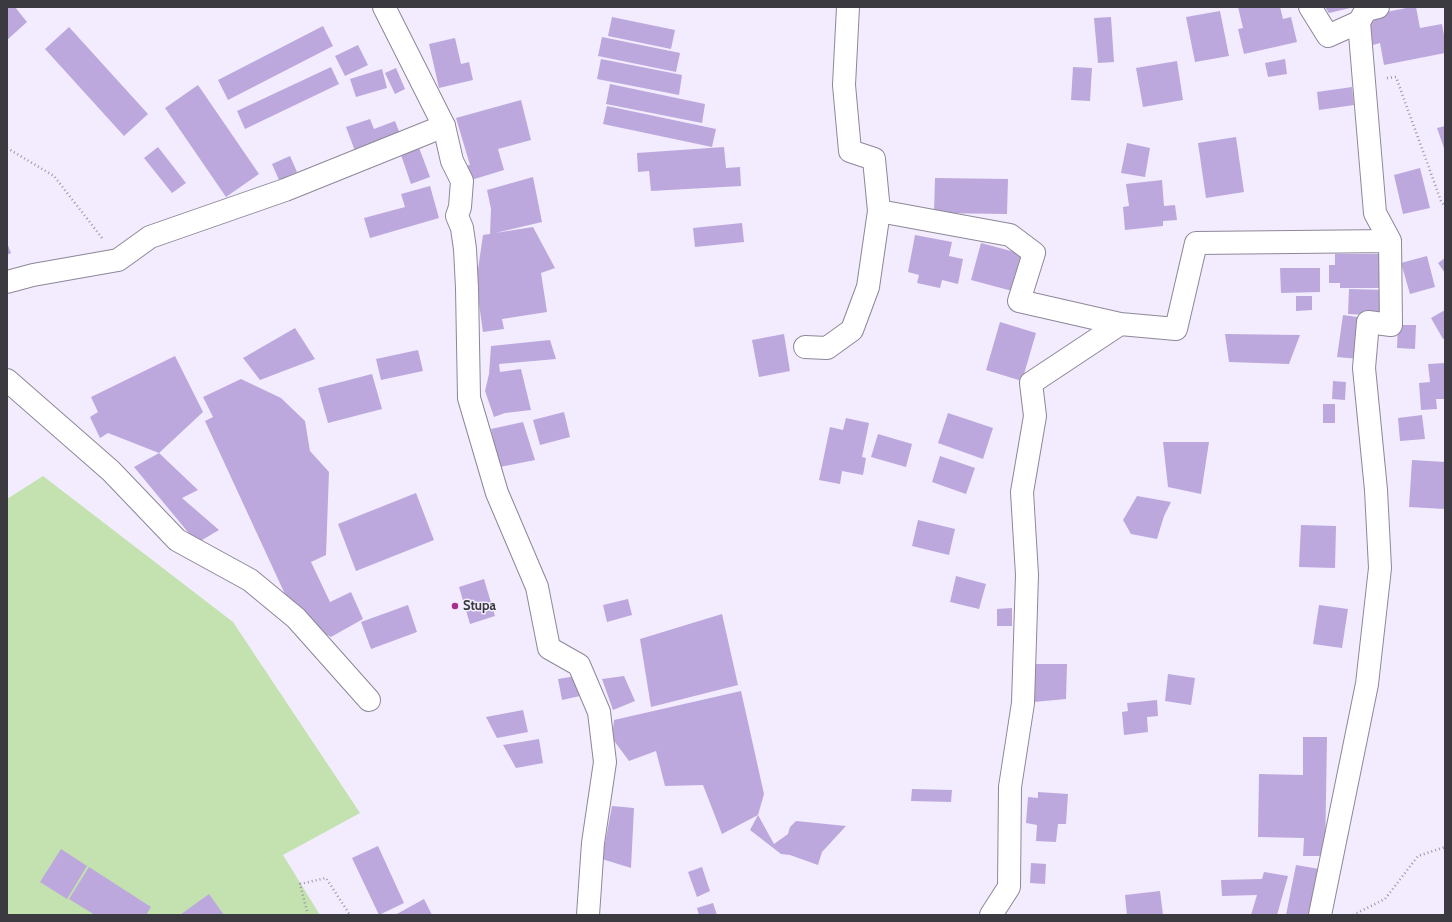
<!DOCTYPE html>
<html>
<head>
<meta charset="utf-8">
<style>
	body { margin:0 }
	#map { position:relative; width:1452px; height:922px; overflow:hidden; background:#f2ecfe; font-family:Cabin,sans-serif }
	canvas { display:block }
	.frame { position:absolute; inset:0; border:8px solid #3c3a41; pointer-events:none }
</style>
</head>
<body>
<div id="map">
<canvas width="1452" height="922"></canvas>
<div class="frame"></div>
</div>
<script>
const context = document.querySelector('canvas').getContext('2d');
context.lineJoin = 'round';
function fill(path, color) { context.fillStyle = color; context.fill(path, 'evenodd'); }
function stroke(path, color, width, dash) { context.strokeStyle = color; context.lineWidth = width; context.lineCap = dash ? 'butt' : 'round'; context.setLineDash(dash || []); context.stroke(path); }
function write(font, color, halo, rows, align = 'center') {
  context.font = font + ' Cabin,sans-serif'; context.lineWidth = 3; context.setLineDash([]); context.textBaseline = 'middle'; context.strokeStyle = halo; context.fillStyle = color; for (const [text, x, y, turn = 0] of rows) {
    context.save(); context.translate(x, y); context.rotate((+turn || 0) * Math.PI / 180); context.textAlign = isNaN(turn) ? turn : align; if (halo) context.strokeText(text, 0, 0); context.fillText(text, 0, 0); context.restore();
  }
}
fill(new Path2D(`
	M43,476L233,622L360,813L283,855L320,915H7V499Z`), '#c4e2b0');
fill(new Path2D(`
	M7,7H15L27,22L7,40Z
	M1238,7H1280L1283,19L1291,17L1297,42L1244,54L1238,29L1243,28Z
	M1325,7H1349L1350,8L1329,13Z
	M1411,7H1416L1420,28L1442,24L1445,41V53L1384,65L1380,43L1373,45L1367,16Z
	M1220,11L1229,56L1195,62L1186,17Z
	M612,17L675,30L671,49L608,36Z
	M1111,17L1114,62L1098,63L1094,18Z
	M323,26L333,46L228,100L218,80Z
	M69,27L148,114L124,136L45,49Z
	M602,37L680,53L676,72L598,56Z
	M455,38L461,64L469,62L473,80L439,88L429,44Z
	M358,45L368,65L345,76L335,56Z
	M601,59L682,75L679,95L597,79Z
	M1285,59L1287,74L1268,77L1265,63Z
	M1177,61L1183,100L1143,107L1136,68Z
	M331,67L339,84L245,129L237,111Z
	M1073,67L1092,68L1090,101L1071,100Z
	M396,68L405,89L395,94L385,73Z
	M382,69L387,88L356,97L350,79Z
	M610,84L705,104L702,123L606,104Z
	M198,85L259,174L226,197L165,108Z
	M1352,87L1354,105L1319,110L1317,92Z
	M521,100L531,140L498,149L504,170L468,181L464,166L470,165L456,118Z
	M607,106L716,129L712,147L603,124Z
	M370,119L374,129L395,121L400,134L355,151L346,127Z
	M1445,126V151L1437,128Z
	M1236,137L1244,192L1206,198L1198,143Z
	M1127,143L1150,148L1145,177L1121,173Z
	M418,145L430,177L411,184L400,152Z
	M158,147L186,183L172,193L144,158Z
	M724,147L726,168L740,167L741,186L651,191L649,171L638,172L637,153Z
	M290,156L297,172L279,180L272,164Z
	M1420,168L1430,208L1403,214L1394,175Z
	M533,177L542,222L495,233L533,227L555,268L541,273L547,312L502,319L504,329L483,332L476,283L483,235L490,234L491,209L487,190Z
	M935,178L1008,179L1007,214L934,213Z
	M1162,180L1164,206L1175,205L1177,220L1163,221V226L1125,230L1123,207L1129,206L1126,184Z
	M430,186L439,218L370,238L364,218L405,207L401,194Z
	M742,223L744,242L695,247L693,228Z
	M915,235L952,242L949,256L963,259L958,284L942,280L940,288L917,283L919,275L908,272Z
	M7,243L11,253L7,255Z
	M981,243L1026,255L1016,292L971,280Z
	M1335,254H1380L1387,288H1340V283H1329V265H1335Z
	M1427,256L1435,287L1410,294L1401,263Z
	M1445,258V273L1438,263Z
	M1280,268H1320V292L1281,293Z
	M1349,289L1386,290V316L1348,314Z
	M1296,296H1312V310L1296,311Z
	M1445,310V338L1443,339L1431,318Z
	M1343,315L1364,318L1359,359L1337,357Z
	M1000,322L1036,333L1022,381L986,370Z
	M1398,325H1416L1415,349L1397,348Z
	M295,328L315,359L260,380L243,358Z
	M784,334L790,371L759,377L752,340Z
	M1225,334L1300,335L1289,364L1229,362Z
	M550,340L556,359L499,364L500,372L521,369L531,410L505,413L494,417L485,391L489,374L491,346Z
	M418,350L423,371L381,380L376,359Z
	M175,356L203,412L159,453L198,490L182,498L219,530L197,543L134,467L159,453L108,433L100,438L90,417L98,412L91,397Z
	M1445,363V399H1436L1437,409L1421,410L1419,383L1430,382L1428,364Z
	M372,374L382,409L328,423L318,388Z
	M241,379L281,398L305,421L310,451L329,472L326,555L311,562L330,602L351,592L363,619L331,637L296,618L205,421L213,417L203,397Z
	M1333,381L1346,382L1345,400L1332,399Z
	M1323,404H1335V423H1323Z
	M564,412L570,437L540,445L533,420Z
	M948,413L993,428L983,459L938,443Z
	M1422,415L1425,439L1400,441L1398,418Z
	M846,418L869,423L862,457L866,458L863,475L842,471L840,484L819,480L830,427L843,430Z
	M523,422L535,460L500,467L491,429Z
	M878,434L912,444L906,467L871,457Z
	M1163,442H1209L1201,494L1168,487Z
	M940,456L975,468L966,494L932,482Z
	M1412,460L1445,462V509L1409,507Z
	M416,493L434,540L356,571L338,524Z
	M1137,496L1171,502L1164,516L1157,539L1131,534L1123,520Z
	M918,520L955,529L949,555L912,546Z
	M1301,525L1336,526L1335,568L1299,567Z
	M956,576L986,584L979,609L950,602Z
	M484,579L495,616L470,624L459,587Z
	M628,599L632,615L607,622L603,605Z
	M408,605L417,632L371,649L361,622Z
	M1319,605L1348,609L1342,648L1313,644Z
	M1012,608V626H997V609Z
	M722,614L738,685L651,707L640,639Z
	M1033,664H1067L1066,699L1023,703Z
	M1168,674L1195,678L1191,705L1165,701Z
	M576,676L580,696L562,700L558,679Z
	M624,676L635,701L613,710L602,679Z
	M741,691L764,794L758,815L774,844L788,834L790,827L796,821L846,826L822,852L818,865L790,855L781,854L750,830L758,815L722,834L703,785L665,786L656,751L629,761L612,738L614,720Z
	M1157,700L1158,716L1147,717L1148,732L1124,735L1122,712L1128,711L1127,703Z
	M523,710L528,732L497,738L486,717Z
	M1303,737H1327L1325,856H1303L1304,838L1258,837L1259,774L1303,775Z
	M539,739L543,763L516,768L503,745Z
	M912,789L952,790L951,802L911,801Z
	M1038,792L1068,794L1066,824H1058L1056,842L1036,841L1037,825L1026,823L1028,797L1038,798Z
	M612,806L634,808L631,868L602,859Z
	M378,846L404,903L379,915L352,858Z
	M61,849L87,866L67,899L40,882Z
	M1031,863L1046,864L1045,884L1030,883Z
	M1296,865L1319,869L1311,915H1286Z
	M89,867L151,907L146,915H95L69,899Z
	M702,867L710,891L697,897L688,872Z
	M1264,872L1288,876L1277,915H1251L1257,895L1222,896L1221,880L1262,879Z
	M1160,891L1163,915H1127L1125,895Z
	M209,894L224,915H180Z
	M424,899L432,915H395Z
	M713,903L717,915H699L697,908Z`), '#bca8dd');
const minor = new Path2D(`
	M848,7L844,85L850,151L874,159L879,211
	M1310,7L1328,36L1359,22L1375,213L1390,241L1391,325L1368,322L1364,368L1376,490L1380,568L1367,684L1320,915
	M1359,22L1366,10L1378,7
	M7,282L33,275L118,260L150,237L285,190L444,126
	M805,347L827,348L852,330L868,287L879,211L1010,235L1034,253L1019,301L1120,324
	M7,380L111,471L177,540L250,580L296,618L369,700
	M991,915L1009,887L1010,787L1023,703L1027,575L1022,492L1035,416L1031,383L1120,324L1176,329L1196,243L1390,241`);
const secondary = new Path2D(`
	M384,7L444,126L452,161L462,181L460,207L457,216L462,228L465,249L467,288L469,398L497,493L537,587L549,648L579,665L599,712L605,762L593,843L588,915`);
stroke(minor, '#8d8798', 24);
stroke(secondary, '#8d8798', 24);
stroke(new Path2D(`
	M1387,78L1396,77L1441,201L1445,207
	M7,148L54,176L102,238
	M308,915L300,884L326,878L350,915
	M1353,915L1385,899L1418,856L1445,847`), '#9b96a3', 2.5, [1, 3]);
stroke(minor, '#fff', 22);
stroke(secondary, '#fff', 22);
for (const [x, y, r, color] of [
	[455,606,4,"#a73087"]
]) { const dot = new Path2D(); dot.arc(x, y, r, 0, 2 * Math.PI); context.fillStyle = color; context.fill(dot); stroke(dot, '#f2ecfe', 1.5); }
write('bold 13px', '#3c3a41', '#f2ecfe', [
	["Stupa",463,606]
], 'left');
</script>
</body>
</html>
